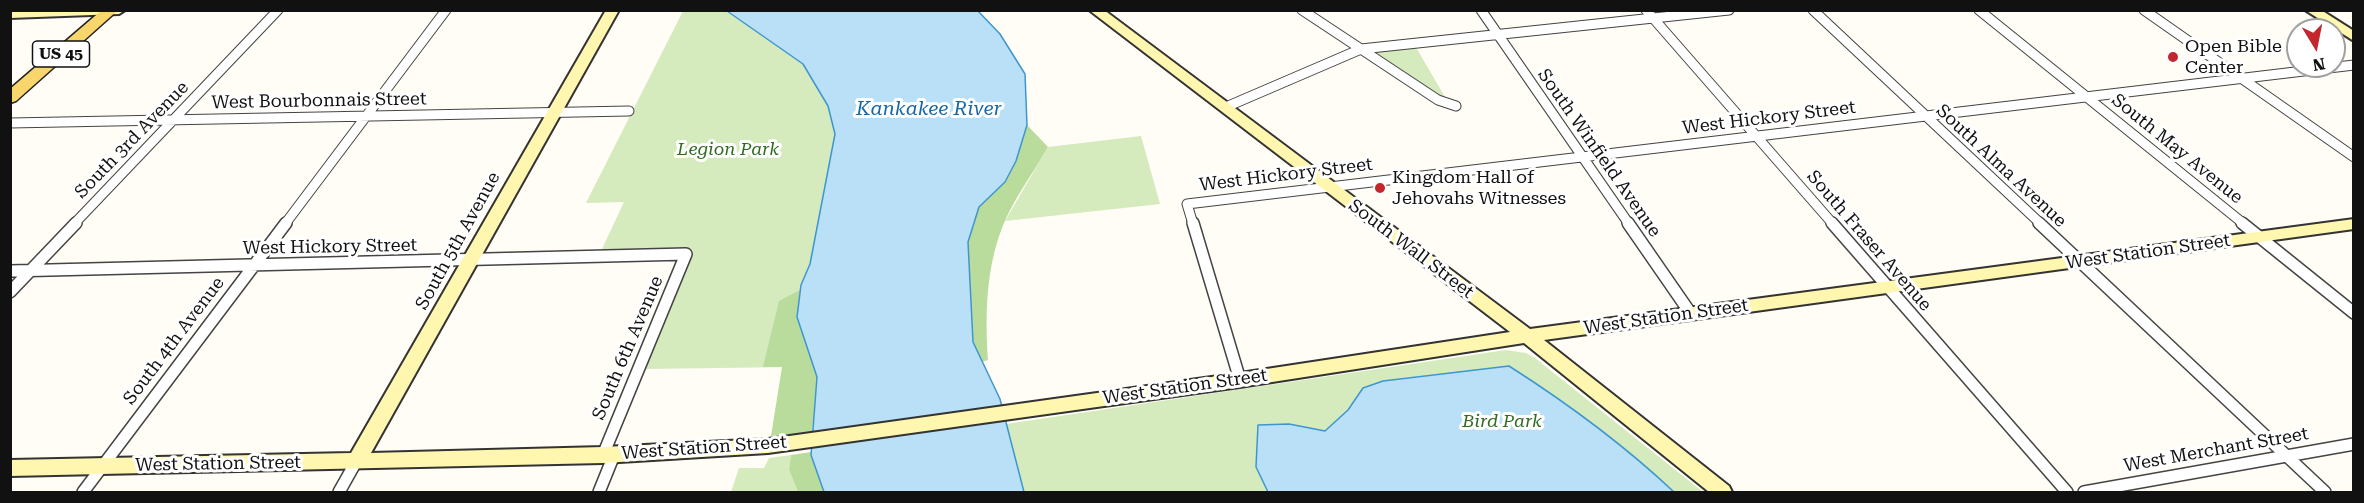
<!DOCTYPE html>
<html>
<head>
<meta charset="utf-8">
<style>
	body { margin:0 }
	#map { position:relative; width:2364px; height:503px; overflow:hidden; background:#fffdf5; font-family:"Roboto Serif",serif }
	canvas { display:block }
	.frame { position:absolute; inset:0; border:12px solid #111; pointer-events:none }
	.north { position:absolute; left:2286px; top:18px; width:60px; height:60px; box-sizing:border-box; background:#fff; border:2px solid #a0a0a0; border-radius:50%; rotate:170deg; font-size:16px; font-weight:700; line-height:24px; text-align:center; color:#111 }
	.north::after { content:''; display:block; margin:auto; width:21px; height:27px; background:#c4262e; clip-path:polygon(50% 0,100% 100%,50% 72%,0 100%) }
</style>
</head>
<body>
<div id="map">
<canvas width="2364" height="503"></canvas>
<div class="frame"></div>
<div class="north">N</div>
</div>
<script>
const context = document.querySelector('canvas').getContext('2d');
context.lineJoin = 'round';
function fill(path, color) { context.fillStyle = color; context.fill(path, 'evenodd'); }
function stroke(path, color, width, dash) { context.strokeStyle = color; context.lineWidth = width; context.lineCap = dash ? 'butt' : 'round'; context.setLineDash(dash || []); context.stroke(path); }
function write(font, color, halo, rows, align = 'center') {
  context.font = font + ' "Roboto Serif",serif'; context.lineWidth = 6; context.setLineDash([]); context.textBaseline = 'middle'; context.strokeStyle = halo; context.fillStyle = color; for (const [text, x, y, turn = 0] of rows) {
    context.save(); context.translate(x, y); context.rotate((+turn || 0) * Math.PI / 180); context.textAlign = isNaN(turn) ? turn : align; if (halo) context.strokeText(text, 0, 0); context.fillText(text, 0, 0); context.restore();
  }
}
fill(new Path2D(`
	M683,11H728L803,64L828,106L836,139L810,264L801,285L792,367L644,369L693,250L602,249L624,202L586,203Z
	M1414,47L1417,49L1445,97H1442L1375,52Z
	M1141,136L1160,204L1005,221L1048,147Z
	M1506,350L1526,353L1535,358L1703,492H1024L1006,424Z
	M791,455L789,470L798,492H731L739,468H764L769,458Z`), '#d5ebbd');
fill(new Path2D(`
	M1027,125L1048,147C1034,172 1012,201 1002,228C986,269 985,316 988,360L982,362L972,342L968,242L979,207L1005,182L1016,161Z
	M800,290L797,317L817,377L812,433L771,436L782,367H763L779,301Z
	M811,452L824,492H798L789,470L791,455Z`), '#b9dc9c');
const water = new Path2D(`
	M727,11H978L1000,34L1025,74L1027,125L1016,161L1005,182L979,207L968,242L973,342L1000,399L1024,492H824L811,455L817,377L797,317L801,285L810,264L835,134L828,106L803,64Z
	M1509,366C1567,403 1624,445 1674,492H1268L1256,467L1258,425L1289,424L1325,431L1348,410L1363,388L1383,381Z`);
fill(water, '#b9e0f7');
stroke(water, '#3f96cf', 1.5);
const streetFar1 = new Path2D(`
	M1302,10L1438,100L1456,106
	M1481,10L1629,224
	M1646,10L1833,224
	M1813,10L2041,224
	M1979,10L2244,224
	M2144,10L2354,157
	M1226,107L1361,49L1729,10
	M10,123L629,111
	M74,224L278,10
	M285,224L446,10
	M1193,224L1187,204L2354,65`);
const street = new Path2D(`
	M1193,223L1240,380
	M1628,223L1691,314
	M1832,223L2067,492
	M2039,223L2325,492
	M2242,223L2354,313
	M10,271L686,254L603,455
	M10,292L76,223
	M83,492L286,223
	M339,492L357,460
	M599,492L614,455
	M2084,492L2354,444`);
const secondary = new Path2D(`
	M10,10H125L119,14L10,18Z
	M606,10H619L371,453L603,447L768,439L1240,373L1510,332L1089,10H1104L1530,329L2354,219V229L1544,340L1729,486L1732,492H1709L1524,343L1240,387L768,453L603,463L10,476V460L351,453Z
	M2305,10H2321L2354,31V41Z`);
const primary = new Path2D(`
	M102,10H118L16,101L10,103V89Z`);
stroke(streetFar1, '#444', 11);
stroke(street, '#444', 14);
stroke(secondary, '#333', 4);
stroke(primary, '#222', 3);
stroke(streetFar1, '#fff', 9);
stroke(street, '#fff', 11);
fill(secondary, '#fff6b0');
fill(primary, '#f9d66b');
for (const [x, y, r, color] of [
	[2173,57,6,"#c4262e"],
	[1380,188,6,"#c4262e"]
]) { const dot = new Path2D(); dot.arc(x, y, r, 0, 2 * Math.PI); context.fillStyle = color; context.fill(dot); stroke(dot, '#fff', 2); }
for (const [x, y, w] of [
	[61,54,57]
]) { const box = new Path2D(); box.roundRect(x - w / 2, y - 13, w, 26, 4.5); context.fillStyle = '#fff'; context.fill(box); stroke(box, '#111', 1.5); }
write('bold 16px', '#111', null, [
	["US 45",61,54]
]);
write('18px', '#111', '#fff', [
	["Open Bible",2185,47],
	["Center",2185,68],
	["Kingdom Hall of",1392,178],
	["Jehovahs Witnesses",1392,199]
], 'left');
write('18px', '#111', '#fff', [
	["West Bourbonnais Street",319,101,-1],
	["West Hickory Street",1769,118,-7],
	["South 3rd Avenue",132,140,-46],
	["South May Avenue",2177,149,39],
	["South Winfield Avenue",1599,153,55],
	["South Alma Avenue",2001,166,43],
	["West Hickory Street",1286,175,-7],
	["South 5th Avenue",458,241,-61],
	["South Fraser Avenue",1869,241,49],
	["West Hickory Street",330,247,-1],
	["South Wall Street",1411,249,37],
	["West Station Street",2148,252,-8],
	["West Station Street",1666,317,-8],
	["South 4th Avenue",174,341,-53],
	["South 6th Avenue",628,348,-67],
	["West Station Street",1185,387,-8],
	["West Station Street",704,448,-4],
	["West Merchant Street",2216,450,-10],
	["West Station Street",218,464,-1]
]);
write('italic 18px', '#2f6b1f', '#fff', [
	["Legion Park",728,150],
	["Bird Park",1502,422]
]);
write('italic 20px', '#1768a6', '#fff', [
	["Kankakee River",929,109]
]);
</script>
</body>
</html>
